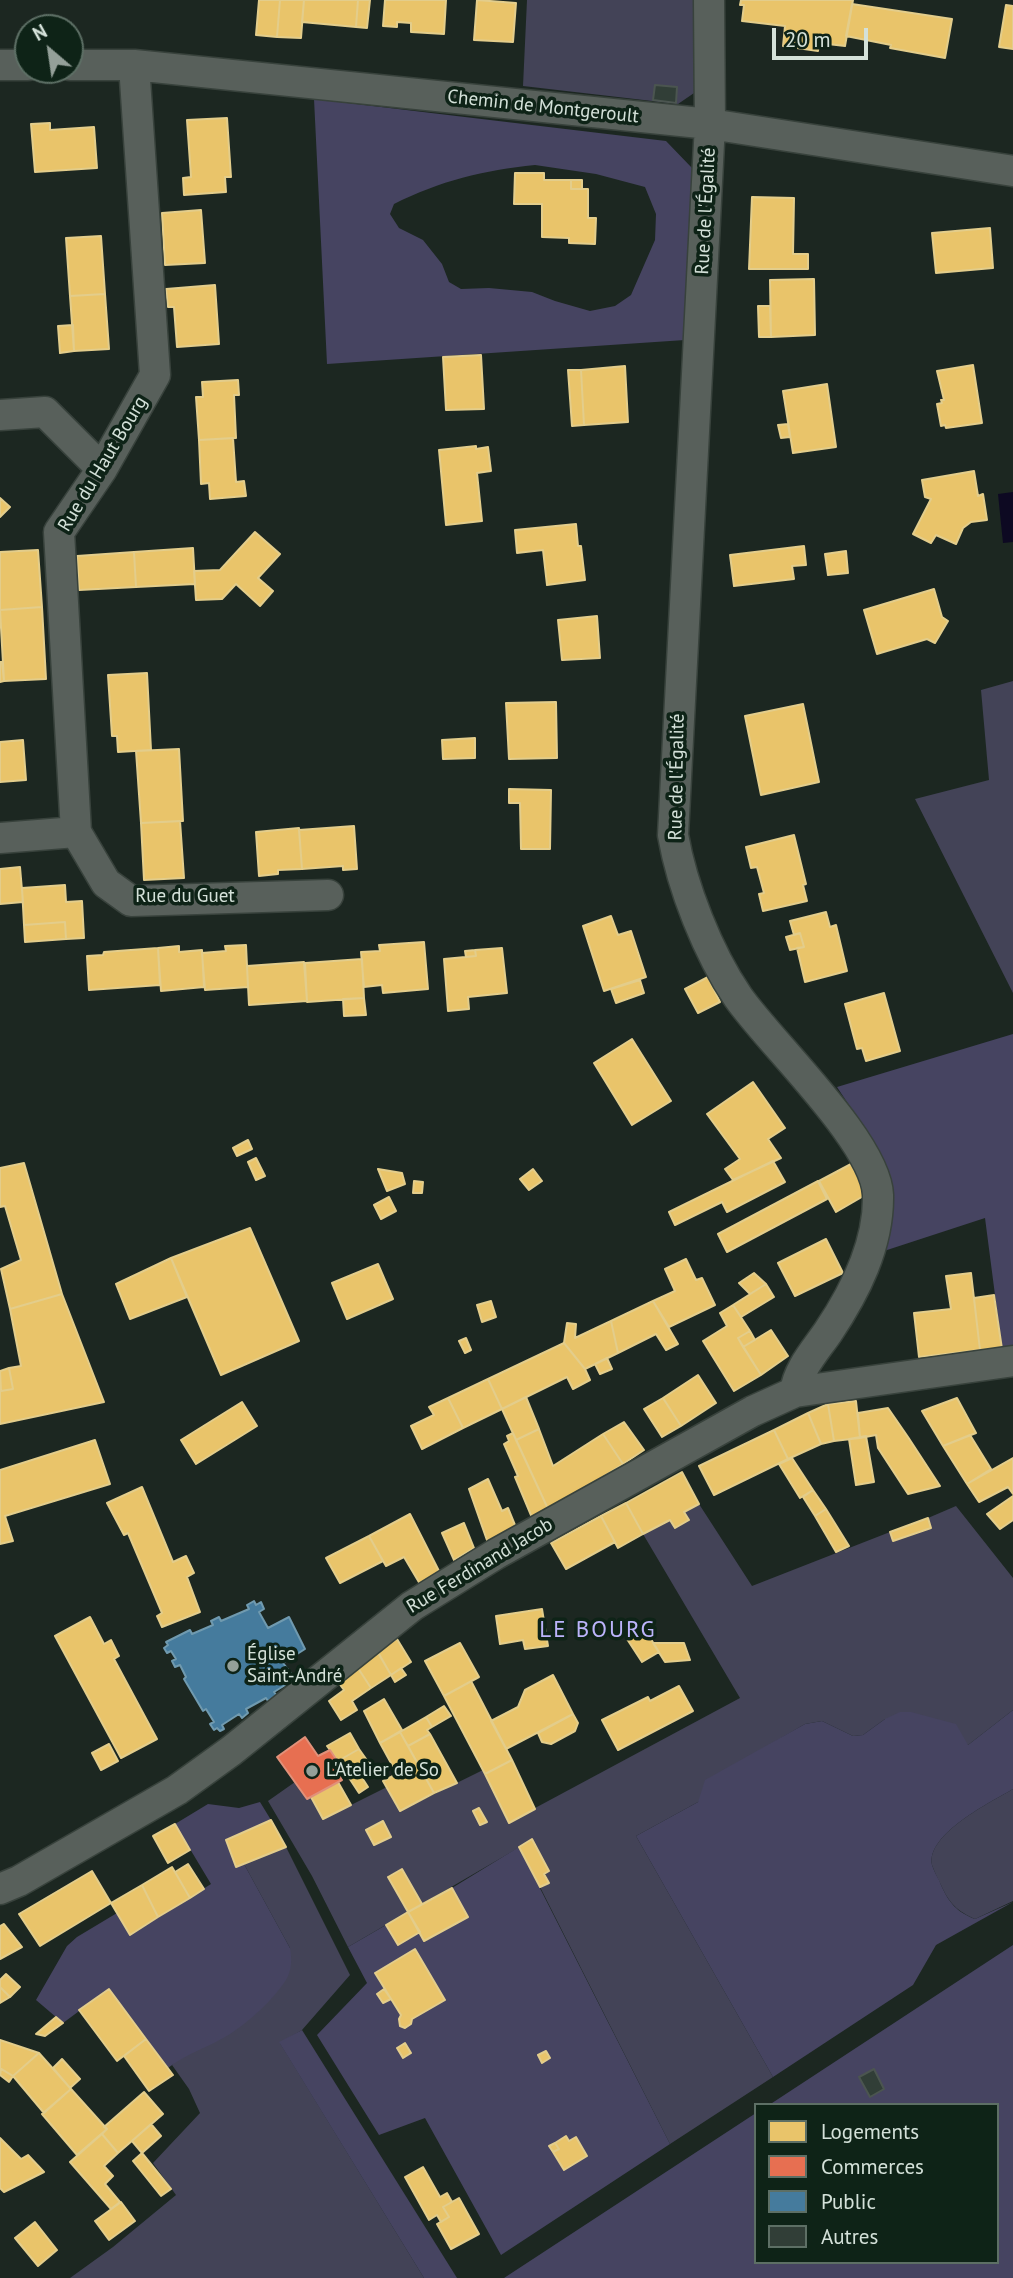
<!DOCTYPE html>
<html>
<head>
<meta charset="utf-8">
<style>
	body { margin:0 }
	#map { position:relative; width:1013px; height:2278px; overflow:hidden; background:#1c2721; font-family:"PT Sans",sans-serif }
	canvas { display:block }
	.legend { position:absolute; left:754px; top:2103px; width:245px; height:161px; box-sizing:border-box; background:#0e2317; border:2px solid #5d6f65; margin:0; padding:9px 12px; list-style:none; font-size:21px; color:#d4e1d9 }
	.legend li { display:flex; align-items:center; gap:14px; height:35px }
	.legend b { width:35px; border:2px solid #5d6f65 }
	.north { position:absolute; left:14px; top:14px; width:70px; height:70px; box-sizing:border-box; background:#0e2317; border:2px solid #5d6f65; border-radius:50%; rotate:331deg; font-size:19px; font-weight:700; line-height:28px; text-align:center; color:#d4e1d9 }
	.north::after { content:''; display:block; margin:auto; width:24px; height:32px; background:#94a099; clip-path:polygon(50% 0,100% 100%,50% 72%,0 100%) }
	.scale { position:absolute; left:772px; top:28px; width:96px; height:32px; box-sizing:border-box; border:4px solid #d4e1d9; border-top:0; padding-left:9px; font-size:21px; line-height:24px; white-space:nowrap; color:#d4e1d9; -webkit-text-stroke:5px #0e2317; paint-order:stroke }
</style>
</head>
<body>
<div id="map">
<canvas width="1013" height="2278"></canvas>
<ul class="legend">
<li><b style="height:19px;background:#e9c46a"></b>Logements</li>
<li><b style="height:19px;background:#e76f51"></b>Commerces</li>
<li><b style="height:19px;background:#457b9d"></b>Public</li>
<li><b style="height:19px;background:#313e37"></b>Autres</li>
</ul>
<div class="north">N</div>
<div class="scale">20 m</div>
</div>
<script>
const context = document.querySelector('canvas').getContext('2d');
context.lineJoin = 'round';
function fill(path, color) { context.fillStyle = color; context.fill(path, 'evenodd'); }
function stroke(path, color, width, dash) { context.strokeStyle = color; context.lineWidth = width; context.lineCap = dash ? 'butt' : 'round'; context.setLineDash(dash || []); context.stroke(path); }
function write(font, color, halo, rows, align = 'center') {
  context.font = font + ' "PT Sans",sans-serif'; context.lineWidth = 7; context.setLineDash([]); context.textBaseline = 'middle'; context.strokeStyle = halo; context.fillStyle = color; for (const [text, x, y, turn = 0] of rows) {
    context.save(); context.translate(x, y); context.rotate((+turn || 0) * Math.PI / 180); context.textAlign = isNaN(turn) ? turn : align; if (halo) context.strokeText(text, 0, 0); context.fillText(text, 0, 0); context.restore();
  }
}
fill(new Path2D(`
	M527,0H697V91L678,104L523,86Z
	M1013,681V993L915,799L989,780L981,690Z
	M699,1504L752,1586L890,1532L894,1541L931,1528L928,1518L956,1506L1013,1578V1710L968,1745L885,1719L863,1735L853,1736L822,1721L805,1724L769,1745L698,1802L636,1836L773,2077L670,2144L540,1887L549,1883L532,1840L422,1904L402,1869L388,1876L408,1912L348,1947L312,1876L268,1801L295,1782L307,1799L311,1797L323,1819L387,1787L400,1811L483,1770L509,1822L740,1698L643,1534L670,1520L675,1527L689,1520L684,1512Z
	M1013,1789V1901L975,1919C957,1911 949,1903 941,1885C938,1879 934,1871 932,1865C926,1834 991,1802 1013,1789Z
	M286,1847L350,1975L302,2030L280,2043L424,2278H70L113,2247L176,2195L153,2163L200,2113L189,2089L172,2065L290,1948L244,1864Z`), '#434357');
fill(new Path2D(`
	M314,99L666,141L692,168L685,340L327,364ZM535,165L596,174L645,187L656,214L655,240L631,295L615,306L590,311L555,301L532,292L489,288L461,289L449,282L442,264L423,240L399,228L390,214L394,204C440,181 484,170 535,165Z
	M1013,1034V1347L1002,1349L985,1218L884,1251L872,1140L837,1087Z
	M1013,1710V1789C991,1802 926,1834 932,1865C934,1872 939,1879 941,1885C949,1903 957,1912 975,1919L1013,1902L936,1945L913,1985L773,2077L636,1836L698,1802L705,1780L805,1724L822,1721L853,1736L863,1735L885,1719L900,1712H911L956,1724L968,1745Z
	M260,1802L271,1820L226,1840L244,1864L290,1948C292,1959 292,1970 286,1980C273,2000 250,2021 230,2034C210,2047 187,2053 168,2068L109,1989L63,2023L36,2000L67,1946L77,1937L117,1913L130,1935L211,1884L175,1824L208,1804L239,1808Z
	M519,1847L670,2144L501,2255L425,2118L379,2135L317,2035L367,1983L348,1947L386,1925L398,1944L420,1932L425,1941L468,1917L452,1888Z
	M1013,1945V2278H504L756,2113V2262H997V2105H769Z
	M302,2030L457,2278H424L279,2042Z`), '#464461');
fill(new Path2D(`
	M1013,492V542L1003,543L998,494Z`), '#0d0922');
const homes = new Path2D(`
	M259,0H280L277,37L256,35Z
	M280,0H304L301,38L277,37Z
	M304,0H358L356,27L302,22Z
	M358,0H370L367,28L356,27Z
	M385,0H446L444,34L411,32V23L397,22V27L383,26Z
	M477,0L516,3L513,42L474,40Z
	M741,0H853L845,46L819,43L818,51L783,46L785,26L742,21L744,5H740Z
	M852,4L952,19L945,58L890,48L891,45L846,36Z
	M1006,5L1013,6V49L999,47Z
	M227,118L231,177H225L226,192L184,195L183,178L191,177L187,120Z
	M50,123V130L94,127L97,168L35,172L31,124Z
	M515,173H544V180H571V189H588V218H596L595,244L569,243V238L542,237V204H514Z
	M571,180H582V189H571Z
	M752,197L794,198L793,254H808V269H749Z
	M201,210L205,263L165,265L162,213Z
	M990,228L993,268L936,273L932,233Z
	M101,236L105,294L70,296L66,238Z
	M814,279L815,335L771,337L770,280Z
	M215,285L219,344L177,347L174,307H168L166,289Z
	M105,294L109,349L74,351L70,296Z
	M758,306H770L771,337H759Z
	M73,325L74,351L60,353L58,326Z
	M481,355L484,409L446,410L443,357Z
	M973,365L982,423L946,428L945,425L941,426L937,404L942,403L941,400H944L937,371Z
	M625,366L628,422L584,425L581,370Z
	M568,370H581L584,425L572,426Z
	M238,380L239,395H234L236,438L199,440L196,397H203L202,382Z
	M827,384L836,447L793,453L783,391Z
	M788,424L790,437L781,438L778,425Z
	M233,438L236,482L244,481L246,496L210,499L209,483L201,484L199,440Z
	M476,446V449L488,447L491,471L477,473L482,521L446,525L439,450Z
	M974,471L978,496L983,494L987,520L971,522L963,528L956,544L936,535L931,543L913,534L931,499L925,497L922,480Z
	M0,498L10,507L0,517Z
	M576,524L578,546H581L585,580L547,585L543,550L517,553L515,530Z
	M255,532L280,554L258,578L273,591L260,606L236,584L222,599L196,600L194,571L220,570Z
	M804,546L806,565L792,566L794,579L734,586L730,555Z
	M193,548L195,584L136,587L134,552Z
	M38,550L42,607L0,610V552Z
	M846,551L848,573L828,575L825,554Z
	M134,552L136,587L79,590L77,556Z
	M934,589L942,617L948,621L935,643L927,639L877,654L864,610Z
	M42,607L46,679L4,681L0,610Z
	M597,616L600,658L562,660L558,620Z
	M0,662H2L4,681L0,682Z
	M147,673L151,750L118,752L117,736H112L108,675Z
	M556,702L557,758L509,759L506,703Z
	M803,704L819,782L761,795L745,716Z
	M475,738V758L443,759L442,740Z
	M23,740L26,780L0,782V742Z
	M179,749L183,821L141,823L136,751Z
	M509,789L551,790L550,849H521L520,803H509Z
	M180,821L184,878L144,880L141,823Z
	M354,826L357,869L343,870V866L302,869L299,830Z
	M299,828L302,869L278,870V874L259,876L256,832Z
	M794,835L806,884L803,885L807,901L763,911L759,894L764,893L757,867L751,868L746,847Z
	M20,867L23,902L0,904V869Z
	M65,885L66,902L82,901L84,938L66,939L65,922L24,925L22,888Z
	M826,912L830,927L836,925L847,971L805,982L797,948L804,947L800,933L794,935L790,921Z
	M611,916L618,935L631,931L646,977L604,991L583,926Z
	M65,922L66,939L25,942L24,925Z
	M800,933L804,947L790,950L786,937Z
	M424,942L428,989L383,993L382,985L364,987L361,952L380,951L379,945Z
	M246,945L248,987L205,990L202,953L226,951L225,946Z
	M179,946V952L202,950L204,987L161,991L158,948Z
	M158,948L160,985L89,990L87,956L103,955L104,952Z
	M502,948L507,993L468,997L469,1009L448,1011L444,959L476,956L475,950Z
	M475,950L476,956L466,957L465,951Z
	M362,959L364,998L307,1002L305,963Z
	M304,962L307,1001L249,1005L247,966Z
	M708,977L720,1002L698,1013L685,989Z
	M640,980L644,993L616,1003L611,989Z
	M884,993L900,1051L866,1061L862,1048L857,1049L845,1004Z
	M364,998L366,1015L344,1016L343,999Z
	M632,1039L671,1101L632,1125L594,1063Z
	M753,1082L785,1128L768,1139L781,1158L733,1180L725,1169L740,1159L707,1114Z
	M248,1140L252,1149L237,1156L233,1148Z
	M256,1158L265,1176L256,1180L248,1162Z
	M773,1161L785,1182L727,1212L722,1202L675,1225L669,1212Z
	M24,1163L62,1294L10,1309L1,1269L21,1260L5,1206L0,1207V1168Z
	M851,1164L867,1194L836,1212L819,1181Z
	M378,1169L402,1173L405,1184L387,1191Z
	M533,1169L542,1181L529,1190L520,1179Z
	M414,1181L423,1182L422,1193H413Z
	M818,1181L827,1199L727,1252L718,1234Z
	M389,1197L396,1211L381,1219L374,1205Z
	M250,1228L299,1341L221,1375L171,1258Z
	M826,1239L843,1273L795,1296L778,1263Z
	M171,1258L187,1297L130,1319L116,1284Z
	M686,1259L696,1280L702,1278L715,1305L669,1327L653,1301L675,1291L665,1269Z
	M378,1264L393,1299L347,1319L332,1283Z
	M754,1273L766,1284L750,1294L739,1283Z
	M971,1273L980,1350L919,1357L914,1313L951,1309L946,1276Z
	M766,1284L774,1297L741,1317L733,1305Z
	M62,1294L104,1402L0,1424V1385L1,1391L13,1389L9,1368L21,1366L10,1309Z
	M994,1295L1002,1349L980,1350L974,1298Z
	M491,1301L496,1317L482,1322L477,1305Z
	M653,1301L678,1344L666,1350L656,1334L618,1353L611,1321Z
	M733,1305L750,1331L738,1338L761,1375L734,1391L703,1341L727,1326L720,1313Z
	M611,1321L618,1353L585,1369L564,1343L567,1323L576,1324L575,1338Z
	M771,1330L788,1356L761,1375L743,1347Z
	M750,1331L755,1340L743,1347L738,1338Z
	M466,1338L471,1350L465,1353L459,1341Z
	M564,1343L585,1369L590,1380L573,1389L567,1377L502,1409L488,1379Z
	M607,1358L612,1369L600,1374L595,1364Z
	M9,1368L13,1389L1,1391L0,1371Z
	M698,1375L716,1403L681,1426L663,1398Z
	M488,1379L502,1409L463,1428L448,1398Z
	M526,1397L539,1429L516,1440L502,1409Z
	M448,1398L463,1428L422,1449L411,1426L434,1415L429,1407Z
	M663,1398L681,1426L662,1437L644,1409Z
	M957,1398L976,1433L943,1446L922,1411Z
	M856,1401L860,1438L834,1441L828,1404Z
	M242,1402L257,1426L196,1464L181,1440Z
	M828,1404L834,1441L821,1444L808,1413Z
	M888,1408L908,1437L940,1486L908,1494L878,1448L876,1435L860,1438L858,1413Z
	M808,1413L821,1444L788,1459L774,1430Z
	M624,1422L644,1450L623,1464L603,1434Z
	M539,1429L553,1466L603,1434L623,1464L549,1511L516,1440Z
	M774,1430L788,1459L714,1495L699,1466Z
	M513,1433L549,1511L533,1520L515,1477L518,1476L504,1444L509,1441L507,1436Z
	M970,1435L991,1469L967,1484L943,1446Z
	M866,1436L874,1482L856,1485L849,1439Z
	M95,1440L110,1484L5,1516L13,1541L0,1544V1470Z
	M792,1458L813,1490L800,1498L779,1464Z
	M1013,1458V1494L1008,1487L979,1502L967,1484Z
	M682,1472L699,1504L684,1512L689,1520L675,1528L670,1520L643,1534L626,1503Z
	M488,1479L502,1511L508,1508L517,1530L489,1546L469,1489Z
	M142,1487L173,1562L186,1556L194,1573L187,1577L200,1612L162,1627L157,1616L162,1613L128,1533L124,1535L107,1503Z
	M813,1490L826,1509L815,1516L803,1497Z
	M1013,1496V1520L1000,1529L987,1514Z
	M626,1503L643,1534L618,1548L601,1516Z
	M826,1509L849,1546L836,1552L815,1516Z
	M410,1514L439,1571L420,1584L404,1557L386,1566L369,1536Z
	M601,1516L615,1542L566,1569L551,1543Z
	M928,1518L931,1528L893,1541L890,1532Z
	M464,1523L474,1548L454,1560L442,1533Z
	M369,1536L383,1561L340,1583L326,1558Z
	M542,1609L548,1646L525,1649L523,1640L500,1644L496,1616Z
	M90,1617L104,1644L111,1640L119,1656L114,1659L157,1739L121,1758L55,1636Z
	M644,1628L659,1652L642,1662L627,1639Z
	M397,1639L411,1662L391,1675L377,1651Z
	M460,1643L479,1677L444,1696L425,1661Z
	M653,1643H684L690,1660L665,1662Z
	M375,1647L391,1675L371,1688L356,1665Z
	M356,1665L371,1688L352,1701L357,1710L341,1720L329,1701L344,1690L338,1682Z
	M401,1668L406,1675L395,1682L391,1675Z
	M553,1675L573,1714L506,1749L491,1721L518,1707L525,1690Z
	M471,1681L512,1760L485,1774L444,1696Z
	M679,1686L693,1711L618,1750L602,1720L648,1697L650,1701Z
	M384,1699L402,1730L380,1743L364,1711Z
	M444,1706L451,1716L432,1727L426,1717Z
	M573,1714L578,1723L575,1731L551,1744L542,1742L538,1733Z
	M426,1717L432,1727L427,1730L430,1734L408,1746L400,1732Z
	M400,1732L434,1793L400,1811L383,1781L397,1774L380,1743Z
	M350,1733L359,1749L338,1761L327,1746Z
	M430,1734L457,1783L434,1793L408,1746Z
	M109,1744L118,1761L101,1770L92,1753Z
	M359,1749L371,1766L359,1773L368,1787L359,1793L338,1761Z
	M512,1760L535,1809L509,1823L485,1774Z
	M338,1782L351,1805L323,1819L311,1797Z
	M479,1808L487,1822L480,1825L473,1811Z
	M271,1820L286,1847L236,1867L226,1840Z
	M383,1821L391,1837L374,1845L366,1830Z
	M175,1824L190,1850L168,1863L153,1836Z
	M532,1839L549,1871L544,1874L549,1883L540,1887L519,1847Z
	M188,1864L204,1889L190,1898L175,1872Z
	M172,1867L190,1898L158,1917L142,1885Z
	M402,1869L422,1904L408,1912L388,1877Z
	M92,1871L111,1903L40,1946L19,1914Z
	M142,1885L158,1917L130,1935L111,1903Z
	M452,1888L468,1917L424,1941L408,1912Z
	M408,1912L420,1932L398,1945L386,1925Z
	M4,1924L22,1947L0,1959V1926Z
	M415,1949L445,2000L412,2019L411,2024L405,2028L400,2026L399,2019L401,2015L375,1973Z
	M6,1974L20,1987L10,1997L0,1987V1980Z
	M0,1987L10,1997L0,2003Z
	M109,1989L146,2039L117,2061L79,2010Z
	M384,1989L391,1999L383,2003L377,1994Z
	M56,2017L63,2023L45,2036L36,2034Z
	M146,2039L173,2075L149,2091L124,2056Z
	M0,2040L39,2053L13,2076L0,2068Z
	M405,2043L411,2053L403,2058L397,2048Z
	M546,2051L550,2058L542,2063L538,2055Z
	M39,2053L71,2089L44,2113L13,2076Z
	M62,2059L80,2079L70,2088L53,2068Z
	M1,2069L13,2076L9,2082L0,2075Z
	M71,2089L107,2129L77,2155L42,2114Z
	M144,2092L163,2114L118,2153L102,2134L107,2129L104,2127Z
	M151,2124L161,2136L142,2153L132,2141Z
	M102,2134L118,2153L104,2166L113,2176L105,2184L120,2202L111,2209L70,2162Z
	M566,2136L569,2141L576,2137L587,2156L564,2170L553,2152L559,2149L555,2143Z
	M0,2138L21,2159L28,2155L44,2172L4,2192L0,2188Z
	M555,2143L559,2149L553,2152L549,2146Z
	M142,2153L171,2189L161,2196L133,2161Z
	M423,2167L440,2197L447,2193L452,2202L443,2207L449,2217L441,2222L437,2215L429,2220L405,2177Z
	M459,2198L479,2234L451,2249L437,2224L449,2217L443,2207Z
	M121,2202L135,2221L109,2240L95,2221Z
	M35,2222L57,2250L38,2266L15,2238Z`);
fill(homes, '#e9c46a');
stroke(homes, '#e3cd8b', 2);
const shops = new Path2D(`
	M305,1737L318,1756L330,1750L344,1771L339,1774L342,1780L307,1799L277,1757Z`);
fill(shops, '#e76f51');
stroke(shops, '#e1917a', 2);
const public = new Path2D(`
	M254,1601L256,1605L261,1602L264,1609L259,1612L268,1628L289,1617L305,1649L283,1663L298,1682L293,1686L290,1682L274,1692L277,1696L268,1701L266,1698L246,1709L248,1713L242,1718L239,1714L222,1725L224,1729L220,1731L217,1728L214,1730L210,1724L214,1722L206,1709L203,1711L184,1679L186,1677L180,1665L175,1667L172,1661L176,1659L171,1651L167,1653L164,1648L168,1645L166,1642L190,1630L192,1634L213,1625L211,1621L219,1617L221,1621L249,1609L247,1605Z`);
fill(public, '#457b9d');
stroke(public, '#709aaf', 2);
const building = new Path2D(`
	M655,85L677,87L676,103L653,100Z
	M874,2069L884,2089L870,2097L859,2077Z`);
fill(building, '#313e37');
stroke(building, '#4b5550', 2);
const street = new Path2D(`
	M709,0L710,124L673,835C682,887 708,953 738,997C770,1043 876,1142 878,1195C879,1245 855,1292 828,1332C815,1351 798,1369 795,1392
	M0,65H28
	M70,65H134L710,124L1013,171
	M0,415L45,412L102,469
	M76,832L106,883L131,901L328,895
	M0,838L76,832L59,532L102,469L155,375L134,65
	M0,1889L19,1881L177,1790L231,1751L412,1606L496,1554L753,1411L795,1392L1013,1361`);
stroke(street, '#38423c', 33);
stroke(street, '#58605b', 30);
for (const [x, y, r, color] of [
	[233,1666,7,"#94a099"],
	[312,1771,7,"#94a099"]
]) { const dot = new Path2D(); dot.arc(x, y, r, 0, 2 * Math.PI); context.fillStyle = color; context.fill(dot); stroke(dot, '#0e2317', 2.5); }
write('19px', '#d4e1d9', '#0e2317', [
	["Chemin de Montgeroult",543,107,6],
	["Rue de l'Égalité",706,211,-87],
	["Rue du Haut Bourg",103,464,-59],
	["Rue de l'Égalité",677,777,-89],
	["Rue du Guet",185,897],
	["Rue Ferdinand Jacob",480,1566,-31]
]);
write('19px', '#d4e1d9', '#0e2317', [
	["Église",247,1655],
	["Saint-André",247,1677],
	["L'Atelier de So",326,1771]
], 'left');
context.letterSpacing = '2px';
write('23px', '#bcb4fb', '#0e2317', [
	["LE BOURG",598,1630]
]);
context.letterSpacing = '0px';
</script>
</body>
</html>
